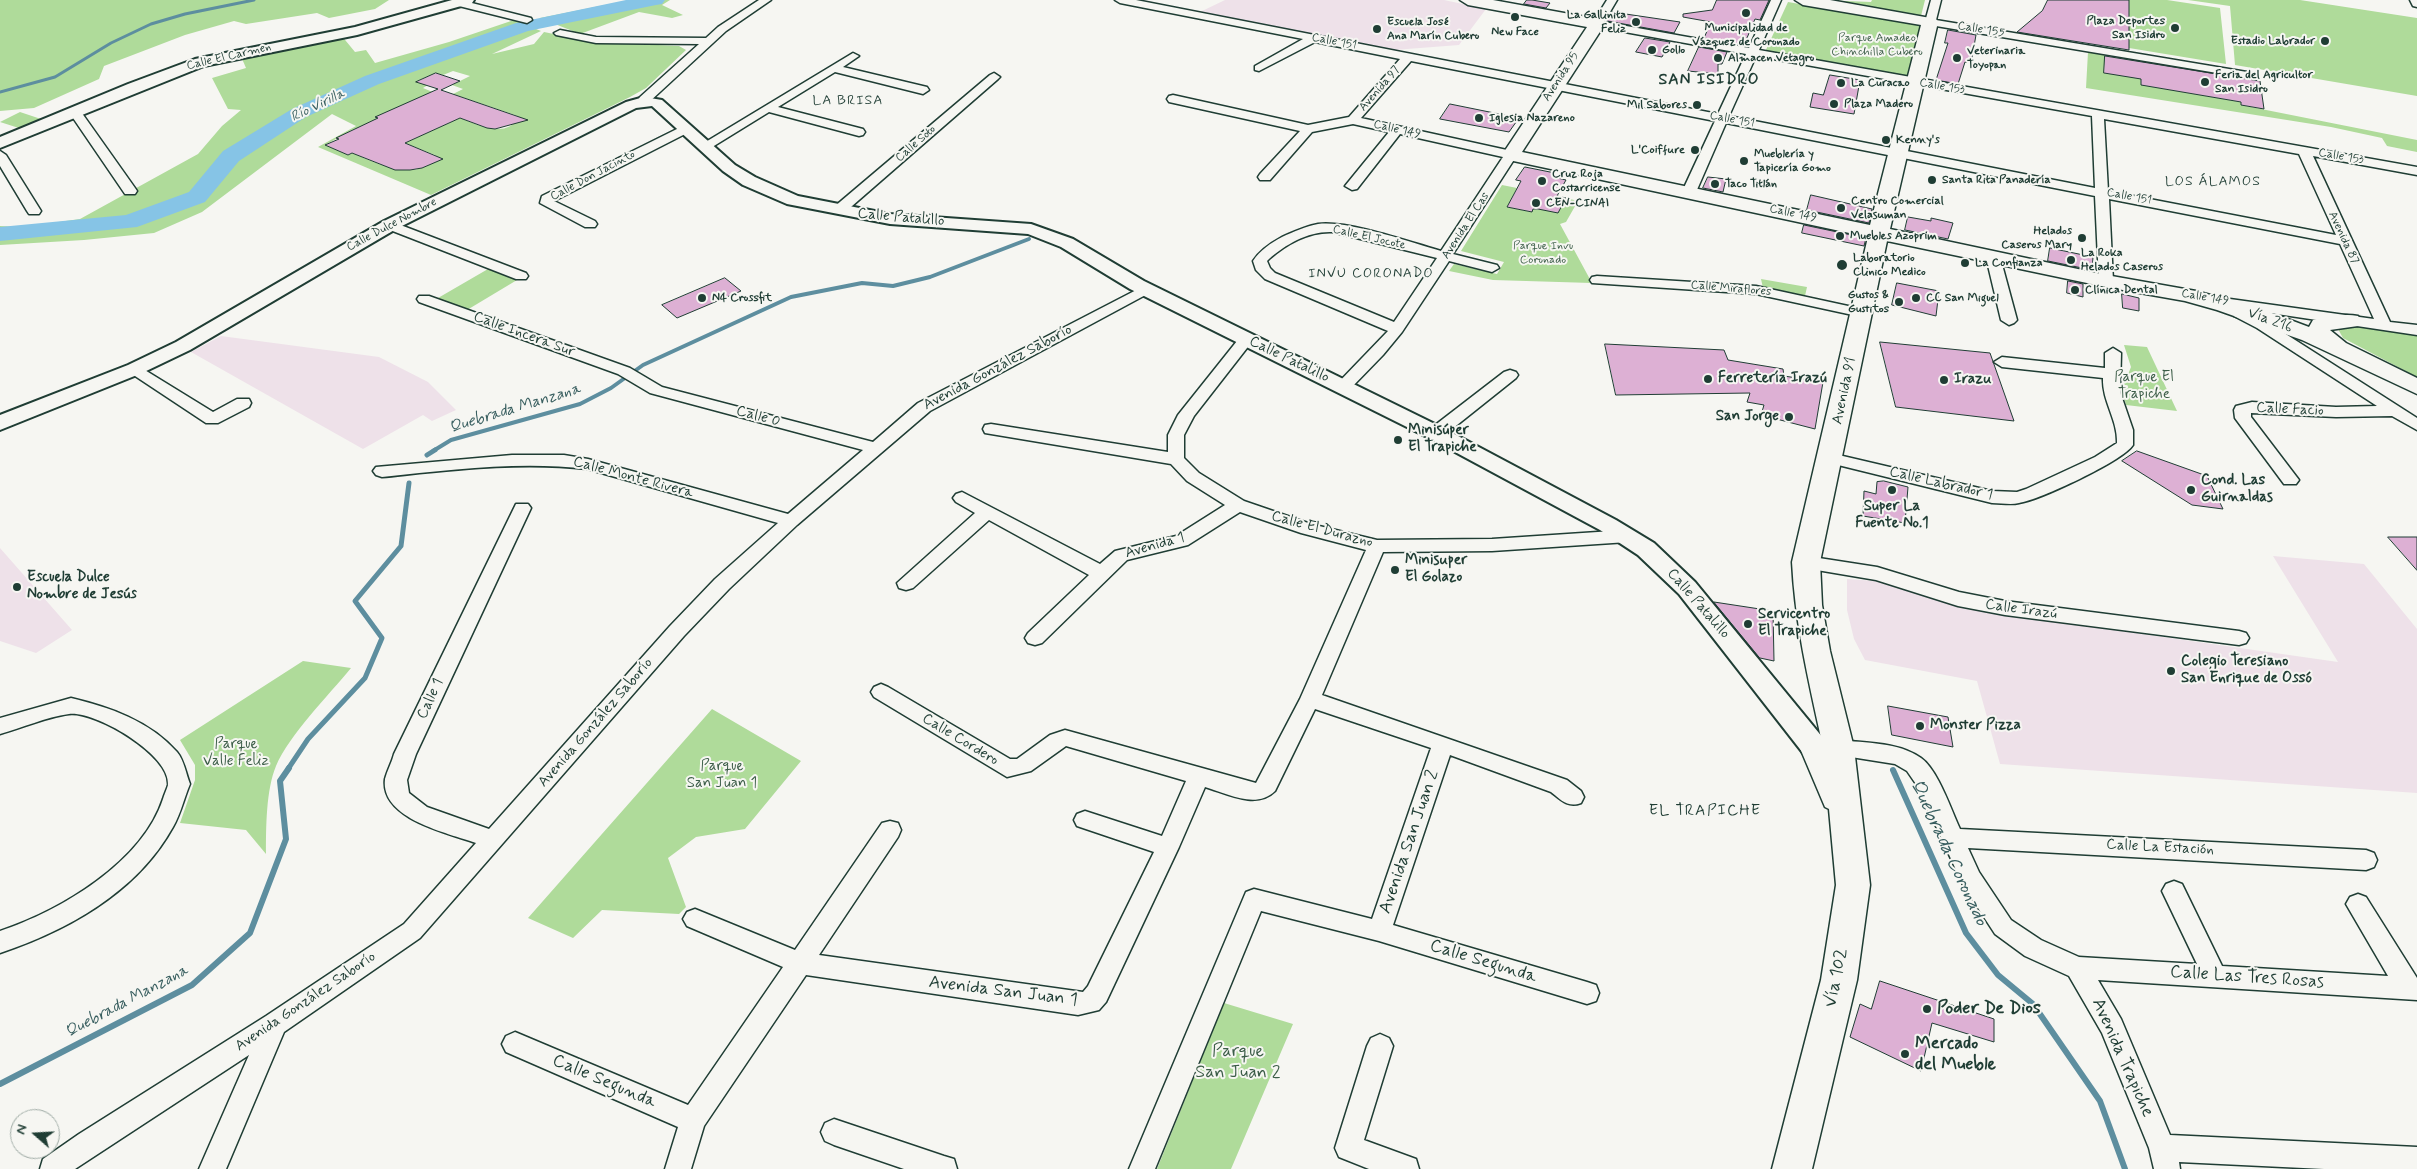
<!DOCTYPE html>
<html>
<head>
<meta charset="utf-8">
<style>
	body { margin:0 }
	#map { position:relative; width:2417px; height:1169px; overflow:hidden; background:#f6f6f2; font-family:Mynerve,sans-serif }
	canvas { display:block }
	.north { position:absolute; left:10px; top:1109px; width:50px; height:50px; box-sizing:border-box; background:#f6f6f2; border:1px solid #a0aca6; border-radius:50%; rotate:289deg; font-size:14px; font-weight:700; line-height:20px; text-align:center; color:#1f3d34 }
	.north::after { content:''; display:block; margin:auto; width:18px; height:22px; background:#1f3d34; clip-path:polygon(50% 0,100% 100%,50% 72%,0 100%) }
</style>
</head>
<body>
<div id="map">
<canvas width="2417" height="1169"></canvas>
<div class="north">N</div>
</div>
<script>
const context = document.querySelector('canvas').getContext('2d');
context.lineJoin = 'round';
function fill(path, color) { context.fillStyle = color; context.fill(path, 'evenodd'); }
function stroke(path, color, width, dash) { context.strokeStyle = color; context.lineWidth = width; context.lineCap = dash ? 'butt' : 'round'; context.setLineDash(dash || []); context.stroke(path); }
function write(font, color, halo, rows, align = 'center') {
  context.font = font + ' Mynerve,sans-serif'; context.lineWidth = 4; context.setLineDash([]); context.textBaseline = 'middle'; context.strokeStyle = halo; context.fillStyle = color; for (const [text, x, y, turn = 0] of rows) {
    context.save(); context.translate(x, y); context.rotate((+turn || 0) * Math.PI / 180); context.textAlign = isNaN(turn) ? turn : align; if (halo) context.strokeText(text, 0, 0); context.fillText(text, 0, 0); context.restore();
  }
}
fill(new Path2D(`
	M1225,0H1444L1486,9L1459,45L1394,50L1200,12Z
	M221,336L379,357L428,382L456,410L432,421L423,415L363,449L191,352Z
	M0,548L72,630L36,653L0,641Z
	M2273,556L2364,564L2417,629V793L2000,764L1977,681L1865,660L1854,639L1847,610V579L1875,581L1903,587L1967,609L2338,662Z`), '#eee1e9');
fill(new Path2D(`
	M0,0H389L375,9L329,18L317,13L246,24L234,21L185,35L104,66L99,79L34,108L0,111Z
	M630,0H670L662,5L683,15L672,18L639,12L580,34L540,18Z
	M1822,0L1871,2L1872,0H1925L1921,16Z
	M2129,0H2167L2220,8L2226,64L2129,48Z
	M2188,0H2300L2417,18V96L2235,65L2230,6Z
	M1788,2L1921,25L1907,78L1765,52Z
	M514,20L541,31L492,54L534,44L544,32L593,42L679,46L686,50L646,88L630,97L431,195L318,147L356,126L332,114L202,212L154,233L84,240L0,245V226L23,227L80,219L198,154L222,126L241,110L228,109L212,78L246,68L240,54L267,49L270,54L320,44L319,40L341,35L355,52L366,50L375,63L449,42ZM453,71L470,76L452,85L463,89L453,94L515,115L518,117C507,140 476,124 460,118L405,143L435,155L437,158C414,183 377,163 352,153L348,155L325,145L354,129L393,124L376,117L435,93L423,88L428,85L417,81L436,73L443,75Z
	M2088,52L2106,55L2104,73L2150,79L2142,85L2241,102V105L2417,140V152L2387,146L2382,138L2331,127L2086,88Z
	M20,112L44,120L22,129L0,122Z
	M1502,185L1517,188L1507,207L1531,212L1533,209L1537,210L1566,198L1578,201L1566,222L1560,224L1592,283L1493,280L1449,271L1454,264L1497,274L1504,262L1461,251Z
	M488,269L517,280L467,310L438,298Z
	M1761,279L1807,287L1805,296L1763,288Z
	M2347,326L2417,333V377L2343,338L2338,329Z
	M2124,345L2147,347L2177,411L2126,405L2122,389L2131,367Z
	M303,661L351,668C329,695 289,735 276,766C266,790 266,828 266,854L246,830L180,823L195,780V765L180,740Z
	M712,709L801,761L745,829L696,837L668,858L686,907L679,914L602,910L573,938L528,918Z
	M1224,1003L1293,1024L1231,1169H1157Z`), '#afdb9a');
stroke(new Path2D(`
	M0,92L55,77L111,43L151,24L185,14L254,0`), '#5d8e9f', 3);
stroke(new Path2D(`
	M433,451L451,440L580,404L611,388L643,365L791,297L862,283L893,286L930,277L1029,239`), '#5d8e9f', 4);
stroke(new Path2D(`
	M427,455L435,450
	M288,769L308,739L365,678L382,638L355,601L401,546L409,483`), '#5d8e9f', 5);
stroke(new Path2D(`
	M1893,770L1966,933L1998,975L2033,1004L2100,1101L2125,1169
	M0,1084L192,985L250,933L286,839L280,781L289,768`), '#5d8e9f', 6);
fill(new Path2D(`
	M626,0H665L662,4L656,5L528,31L379,84L306,117L239,161L205,202L137,227L0,241V227L126,215L189,192L223,151L292,109L365,76L516,23Z`), '#86c4e6');
const building = new Path2D(`
	M1527,0H1532L1550,3L1546,8L1524,4Z
	M1717,0H1769L1760,20L1755,19L1744,45L1704,38L1711,22L1683,17V14L1712,10Z
	M2048,0H2129V50L2017,32L2042,11Z
	M1612,12L1680,22L1674,33L1607,21Z
	M1948,30L1976,35L1971,63L1965,62L1958,84L1936,80L1948,43H1945Z
	M1645,38L1670,42L1662,57L1636,52Z
	M1699,47L1727,52L1722,64H1718V74L1688,71Z
	M2105,56L2260,81L2264,109L2241,105V102L2141,85V79L2104,73Z
	M436,73L460,81L441,90L528,120L495,129L487,128L460,118L405,143L443,159L422,168L410,170H395L352,153L348,155L325,145L339,139L336,138L378,118L375,117L438,89L416,82Z
	M1830,75L1860,80L1854,114L1810,107L1813,93L1823,95Z
	M1450,104L1519,118L1509,132L1440,119Z
	M1525,167L1555,173L1553,177L1566,180L1557,196L1566,198L1558,213L1538,209H1533L1532,212L1507,207L1521,181L1516,180Z
	M1708,177L1726,179L1723,192L1703,188Z
	M1811,195L1872,209L1869,223L1807,210Z
	M1908,217L1931,221V218L1953,223L1948,239L1905,230Z
	M1804,225L1866,238L1864,246L1802,233Z
	M2050,248L2093,257L2092,270L2048,261Z
	M725,278L741,291L677,318L662,305Z
	M2068,281L2083,284V297L2067,293Z
	M1897,283L1939,291L1936,316L1892,305Z
	M2122,294L2139,298V311L2123,308Z
	M1880,342L1990,353L2014,421L1896,407Z
	M1605,344L1724,350L1728,360L1783,369L1784,376L1823,382L1815,429L1761,415L1764,405L1747,402L1750,393L1616,395Z
	M2137,451L2207,476L2223,509L2192,505L2122,461Z
	M1884,481L1908,487L1905,523L1863,516L1864,491L1876,494L1877,482Z
	M2388,537H2417V570Z
	M1714,602L1773,611L1774,661L1760,658Z
	M1888,706L1948,717L1953,747L1892,735Z
	M1880,981L1994,1019V1042L1932,1023L1921,1071L1850,1037L1860,1004L1871,1009Z`);
fill(building, '#ddb0d4');
stroke(building, '#1f3d34', 1);
const minor = new Path2D(`
	M460,0L531,18L532,20L527,23L455,5V1Z
	M759,0H771L726,31L648,103H640L638,100L640,97L699,44L596,43L556,35L554,33L560,30L596,37L706,38L718,27Z
	M1115,0H1136L1718,114L1746,54L1597,27L1592,24L1607,0H1617L1604,22L1749,48L1771,0H1781L1759,50L2417,167V175L2313,156L2390,322L2417,325V335L2230,307L2223,303L2230,299L2374,319L2340,244L2109,199L2113,281L2106,285L2099,281L2095,196L1726,123L1696,192L1689,196L1682,192L1715,121L1411,61L1361,118L1516,152L1517,155L1453,254L1497,265L1499,268L1492,272L1449,261L1402,332L1383,355L1349,390H1337L1335,387L1337,384L1388,331L1265,279L1256,270L1253,261C1260,250 1271,243 1282,237C1293,232 1306,226 1318,224C1348,220 1410,242 1441,251L1503,157L1400,134L1357,189L1352,190L1345,186L1389,132L1353,124L1312,132L1270,180H1260L1258,177L1260,174L1300,131L1169,102L1167,99L1169,96L1173,95L1308,125L1349,117L1400,59L1315,42L1259,71L1255,70V66L1303,39L1120,3ZM1756,56L2092,116L2095,188L1729,116ZM2104,119L2299,154L2336,235L2108,191ZM1332,232L1437,258L1394,322L1275,273L1270,268L1267,261L1269,259C1286,244 1309,231 1332,232Z
	M1931,0H1941L1936,20L2247,72L2253,75L2247,78L1930,25L1925,22Z
	M2410,0H2417V7L2413,6Z
	M853,53L859,56L843,67L927,87L929,90L923,94L835,72L778,107L863,129L865,132L863,135L859,136L769,112L709,149H701L699,146Z
	M994,73L1000,77L998,79L844,213H834L832,210L834,207L990,75Z
	M75,108L79,109L135,188L137,191L135,194H125L69,112Z
	M685,125L691,129L689,132L554,201L595,221L597,224L595,227H585L540,203L542,196Z
	M0,151L6,155L41,211L39,214H29L27,211L0,166Z
	M390,221L526,273L528,276L526,279H516L385,228L383,225L385,222Z
	M1993,253L2000,257L2017,320L2014,323L2009,325L2001,320L1986,257Z
	M1597,276L1756,286L1862,309L1869,313L1862,317L1756,294L1592,283L1590,280L1592,277Z
	M1146,285L1151,286L1153,289L1151,292L930,411L797,525L729,589L684,636L420,938L284,1032L226,1169H199L249,1055L75,1169H40L43,1159L79,1134L266,1016L404,924L476,843C448,833 380,819 385,779C387,771 392,762 394,754L516,504H528L531,508L416,754L407,780L409,793L427,807L489,829L670,626L715,579L778,523L587,469C519,461 451,470 382,477L376,475L373,471L376,467L512,455H564L588,459L788,514L863,450L650,393L618,374L419,302L417,299L419,296H429L630,368L662,387L873,442L918,403Z
	M2242,311L2267,322L2417,418V430L2392,416L2336,417L2251,413V417L2299,480L2296,484H2284L2235,418L2234,410L2236,406L2252,402L2336,407L2377,406L2257,328L2234,316L2237,313Z
	M1246,334L1254,339L1194,416L1184,435V458L1199,473L1244,501L1311,524L1377,540L1492,539L1628,530L1634,532L1637,536L1634,540L1628,542L1492,551L1383,552L1322,695L1567,780L1581,791L1584,797L1581,803C1568,808 1561,800 1551,792L1450,755L1393,925L1587,982L1596,985L1599,993L1596,1001L1587,1004L1379,941L1261,911L1155,1169H1129L1246,892L1254,889L1372,919L1431,748L1315,709L1275,791C1256,810 1226,793 1205,787L1179,847L1106,1002L1099,1010L1078,1015L806,975L704,1126L691,1169H665L678,1127L506,1052L502,1044L506,1036L515,1032L688,1105L783,967L687,926L683,919L687,912L695,909L795,950L882,823L890,821L898,823L901,830L898,837L819,955L1083,992L1088,986L1154,852L1077,826L1074,820L1077,814L1085,811L1162,836L1186,781L1066,746L1031,771L1007,777L874,697L871,692L874,687L881,684L888,687L1010,759H1017L1050,735L1065,730L1256,783L1300,699L1366,550L1301,533L1240,512L1188,545L1127,560L1042,643L1035,645L1028,643L1025,638L1028,633L1089,575L989,520L913,588L906,590L899,588L897,583L975,513L956,502L953,498L956,494L962,492L1100,564L1115,551L1176,536L1225,505L1187,481L1171,464L985,433L983,429L985,425L991,424L1168,452V435L1178,415L1241,336Z
	M2113,348L2121,353L2120,392L2133,430V445C2123,461 2039,500 2019,503C2011,505 2001,503 1992,503L1830,463L1824,462L1822,458L1824,454L1830,453L1992,491L2017,492L2026,489L2095,457L2117,443C2118,420 2102,401 2103,378L2002,367L1994,362L2002,357L2105,368V353Z
	M135,364L213,412L237,399H249L251,403L249,407L218,423H206L129,372L127,369L129,366Z
	M1510,370L1516,372L1518,375L1516,378L1442,437H1430L1428,433L1430,429L1504,372Z
	M1806,556L1877,567L1959,592L2005,601L2239,631L2246,633L2249,638L2246,643L2239,645L2005,615L1958,606L1876,580L1799,567L1797,562L1799,557Z
	M71,698C109,707 150,721 177,752C184,760 186,774 190,784C184,798 181,813 173,827C137,892 68,930 0,953V931C60,911 142,863 163,799C164,795 167,789 168,785C171,755 96,711 69,714C46,717 22,728 0,734V718Z
	M1839,740C1865,743 1899,742 1921,758C1938,770 1951,810 1960,829L2366,850L2374,853L2377,860L2374,867L2366,870L1968,848L1979,872L2011,920L2041,940L2079,957L2197,964L2162,891L2166,884L2174,881L2182,884L2222,966L2388,976L2346,904L2350,897L2358,894L2366,897L2417,978V1000L2098,980L2121,1019L2170,1135L2417,1147V1169H2324L2179,1162L2180,1169H2154L2149,1148L2102,1033L2069,976L2025,956L1995,934L1963,885L1918,787L1907,771L1895,764L1832,754L1828,748L1832,742Z
	M1380,1034L1389,1038L1393,1046L1364,1140L1416,1159L1419,1169H1369L1339,1157L1335,1148L1367,1046L1371,1038Z
	M834,1119L944,1156L954,1159L957,1169H904L834,1145L825,1141L821,1132L825,1123Z`);
const tertiary = new Path2D(`
	M452,0H474L472,3L357,35L204,66L0,148V137L128,84L195,59L355,27Z
	M644,97L662,100L735,165L755,177L798,196L890,214L1031,224L1073,239L1144,281L1443,428L1616,520L1654,543L1695,582L1837,755L1840,763L1837,771L1827,774L1817,771L1679,594L1638,555L1600,530L1429,438L1130,289L1061,247L1028,234L890,224L787,204L743,185L723,171L652,106L636,108L396,229L190,350L142,373L0,430V415L128,365L176,342L384,221L626,102Z`);
const secondary = new Path2D(`
	M1460,0H1493L1597,19L1605,24L1522,152L1870,225L1921,25L1803,5L1795,0H1830L1936,19L1938,22L1890,229L2106,275L2196,291L2261,309L2309,327L2313,320C2327,317 2344,313 2358,316L2361,321L2358,326L2330,330L2346,343L2417,378V394L2302,340L2217,310L2185,301L2106,287L1887,241L1820,562L1822,605L1830,651L1854,748L1870,885L1857,980L1812,1169H1772L1821,980L1836,885L1829,809L1825,807L1800,748L1804,739L1815,736L1821,738C1808,678 1795,623 1792,562L1868,237L1504,159L1502,155L1587,27L1468,5Z`);
stroke(minor, '#1f3d34', 3);
stroke(tertiary, '#1f3d34', 4);
stroke(secondary, '#1f3d34', 3);
fill(minor, '#f6f6f2');
fill(tertiary, '#f6f6f2');
fill(secondary, '#f6f6f2');
for (const [x, y, r, color] of [
	[1746,13,5,"#1f3d34"],
	[1515,17,5,"#1f3d34"],
	[1636,22,5,"#1f3d34"],
	[2175,28,5,"#1f3d34"],
	[1377,29,5,"#1f3d34"],
	[2325,41,5,"#1f3d34"],
	[1652,50,5,"#1f3d34"],
	[1718,58,5,"#1f3d34"],
	[1957,58,5,"#1f3d34"],
	[2205,82,5,"#1f3d34"],
	[1841,83,5,"#1f3d34"],
	[1834,104,5,"#1f3d34"],
	[1697,105,5,"#1f3d34"],
	[1479,118,5,"#1f3d34"],
	[1886,140,5,"#1f3d34"],
	[1695,150,5,"#1f3d34"],
	[1744,161,5,"#1f3d34"],
	[1932,180,5,"#1f3d34"],
	[1542,181,5,"#1f3d34"],
	[1715,184,5,"#1f3d34"],
	[1536,203,5,"#1f3d34"],
	[1841,208,5,"#1f3d34"],
	[1840,236,5,"#1f3d34"],
	[2082,238,5,"#1f3d34"],
	[2071,260,5,"#1f3d34"],
	[1965,263,5,"#1f3d34"],
	[1842,265,6,"#1f3d34"],
	[2075,290,5,"#1f3d34"],
	[702,298,5,"#1f3d34"],
	[1916,298,5,"#1f3d34"],
	[1899,302,5,"#1f3d34"],
	[1708,379,5,"#1f3d34"],
	[1944,380,5,"#1f3d34"],
	[1789,417,5,"#1f3d34"],
	[1398,440,5,"#1f3d34"],
	[1892,490,5,"#1f3d34"],
	[2191,490,5,"#1f3d34"],
	[1395,570,5,"#1f3d34"],
	[17,587,5,"#1f3d34"],
	[1748,624,5,"#1f3d34"],
	[2171,671,5,"#1f3d34"],
	[1920,726,5,"#1f3d34"],
	[1927,1009,5,"#1f3d34"],
	[1905,1054,5,"#1f3d34"]
]) { const dot = new Path2D(); dot.arc(x, y, r, 0, 2 * Math.PI); context.fillStyle = color; context.fill(dot); stroke(dot, '#f6f6f2', 2); }
write('bold 12px', '#1f3d34', '#f6f6f2', [
	["La Gallinita",1626,15,"right"],
	["Feliz",1626,29,"right"],
	["Plaza Deportes",2165,21,"right"],
	["San Isidro",2165,35,"right"],
	["Escuela José",1387,22],
	["Ana Marín Cubero",1387,36],
	["Municipalidad de",1746,28,"center"],
	["Vázquez de Coronado",1746,42,"center"],
	["New Face",1515,32,"center"],
	["Estadio Labrador",2315,41,"right"],
	["Gollo",1662,50],
	["Veterinaria",1967,51],
	["Toyopan",1967,65],
	["Almacen Vetagro",1728,58],
	["Feria del Agricultor",2215,75],
	["San Isidro",2215,89],
	["La Curacao",1851,83],
	["Plaza Madero",1844,104],
	["Mil Sabores",1687,105,"right"],
	["Iglesia Nazareno",1489,118],
	["Kenny's",1896,140],
	["L'Coiffure",1685,150,"right"],
	["Mueblería y",1754,154],
	["Tapicería Gomo",1754,168],
	["Cruz Roja",1552,174],
	["Costarricense",1552,188],
	["Santa Rita Panadería",1942,180],
	["Taco Titlán",1725,184],
	["Centro Comercial",1851,201],
	["Velasuman",1851,215],
	["CEN-CINAI",1546,203],
	["Helados",2072,231,"right"],
	["Caseros Mary",2072,245,"right"],
	["Muebles Azoprim",1850,236],
	["La Roka",2081,253],
	["Helados Caseros",2081,267],
	["Laboratorio",1853,258],
	["Clinico Medico",1853,272],
	["La Confianza",1975,263],
	["Clínica Dental",2085,290],
	["Gustos &",1889,295,"right"],
	["Gustitos",1889,309,"right"],
	["N4 Crossfit",712,298],
	["CC San Miguel",1926,298]
], 'left');
write('12px', '#1f3d34', '#f6f6f2', [
	["Calle 155",1981,30,9],
	["Calle 151",1334,42,11],
	["Calle El Carmen",229,57,-13],
	["Avenida 95",1561,77,-57],
	["Calle 153",1942,87,10],
	["Avenida 97",1380,89,-49],
	["Calle 151",1732,120,11],
	["Calle 149",1397,130,13],
	["Calle Soto",916,144,-41],
	["Calle 153",2341,157,10],
	["Calle Don Jacinto",593,176,-28],
	["Calle 151",2129,197,11],
	["Calle 149",1793,214,12],
	["Calle Dulce Nombre",392,225,-28],
	["Avenida El Cas",1466,226,-57],
	["Calle El Jocote",1369,238,13],
	["Avenida 87",2343,238,65],
	["Calle Miraflores",1731,289,5],
	["Calle 149",2205,298,10]
]);
write('12px', '#3c5d48', '#f6f6f2', [
	["Parque Amadeo",1877,38],
	["Chinchilla Cubero",1877,52],
	["Parque Invu",1543,246],
	["Coronado",1543,260]
]);
context.letterSpacing = '1px';
write('14px', '#1f3d34', '#f6f6f2', [
	["LA BRISA",848,101],
	["LOS ÁLAMOS",2213,182],
	["INVU CORONADO",1371,274]
]);
context.letterSpacing = '0px';
write('italic 14px', '#395f60', '#f6f6f2', [
	["Río Virilla",318,106,-26]
]);
write('15px', '#1f3d34', '#f6f6f2', [
	["Calle Patalillo",901,218,5],
	["Vía 216",2270,321,20],
	["Calle Incera Sur",524,335,20],
	["Calle Patalillo",1289,360,26],
	["Avenida González Saborío",998,368,-28],
	["Avenida 91",1845,391,-78],
	["Calle Facio",2290,410,3],
	["Calle 0",758,417,15],
	["Calle Monte Rivera",633,478,15],
	["Calle Labrador 1",1941,484,13],
	["Calle El Durazno",1322,530,15],
	["Avenida 1",1155,546,-16],
	["Calle Patalillo",1698,604,49],
	["Calle Irazú",2021,610,8],
	["Calle 1",431,699,-65],
	["Avenida González Saborío",596,723,-49],
	["Calle Cordero",960,740,31],
	["Calle La Estación",2160,848,3],
	["Avenida González Saborío",306,1002,-34]
]);
write('15px', '#3c5d48', '#f6f6f2', [
	["Parque El",2144,378],
	["Trapiche",2144,395],
	["Parque",236,745],
	["Valle Feliz",236,762],
	["Parque",722,767],
	["San Juan 1",722,784]
]);
write('bold 15px', '#1f3d34', '#f6f6f2', [
	["Ferretería Irazú",1718,379],
	["Irazu",1954,380],
	["San Jorge",1779,417,"right"],
	["Minisúper",1408,431],
	["El Trapiche",1408,448],
	["Cond. Las",2201,481],
	["Guirnaldas",2201,498],
	["Super La",1892,507,"center"],
	["Fuente No.1",1892,524,"center"],
	["Minisuper",1405,561],
	["El Golazo",1405,578],
	["Escuela Dulce",27,578],
	["Nombre de Jesús",27,595],
	["Servicentro",1758,615],
	["El Trapiche",1758,632],
	["Colegio Teresiano",2181,662],
	["San Enrique de Ossó",2181,679],
	["Monster Pizza",1930,726]
], 'left');
context.letterSpacing = '1px';
write('bold 16px', '#1f3d34', '#f6f6f2', [
	["SAN ISIDRO",1709,81]
]);
context.letterSpacing = '0px';
write('italic 16px', '#395f60', '#f6f6f2', [
	["Quebrada Manzana",515,409,-17],
	["Quebrada Manzana",127,1002,-28]
]);
context.letterSpacing = '1px';
write('16px', '#1f3d34', '#f6f6f2', [
	["EL TRAPICHE",1705,812]
]);
context.letterSpacing = '0px';
write('18px', '#1f3d34', '#f6f6f2', [
	["Avenida San Juan 2",1410,842,-71],
	["Calle Segunda",1483,962,17],
	["Vía 102",1837,978,-79],
	["Calle Las Tres Rosas",2247,978,4],
	["Avenida San Juan 1",1003,992,7],
	["Avenida Trapiche",2122,1058,66],
	["Calle Segunda",604,1082,23]
]);
write('bold 18px', '#1f3d34', '#f6f6f2', [
	["Poder De Dios",1937,1009],
	["Mercado",1915,1044],
	["del Mueble",1915,1065]
], 'left');
write('18px', '#3c5d48', '#f6f6f2', [
	["Parque",1238,1052],
	["San Juan 2",1238,1073]
]);
write('italic 19px', '#395f60', '#f6f6f2', [
	["Quebrada Coronado",1948,853,65]
]);
</script>
</body>
</html>
